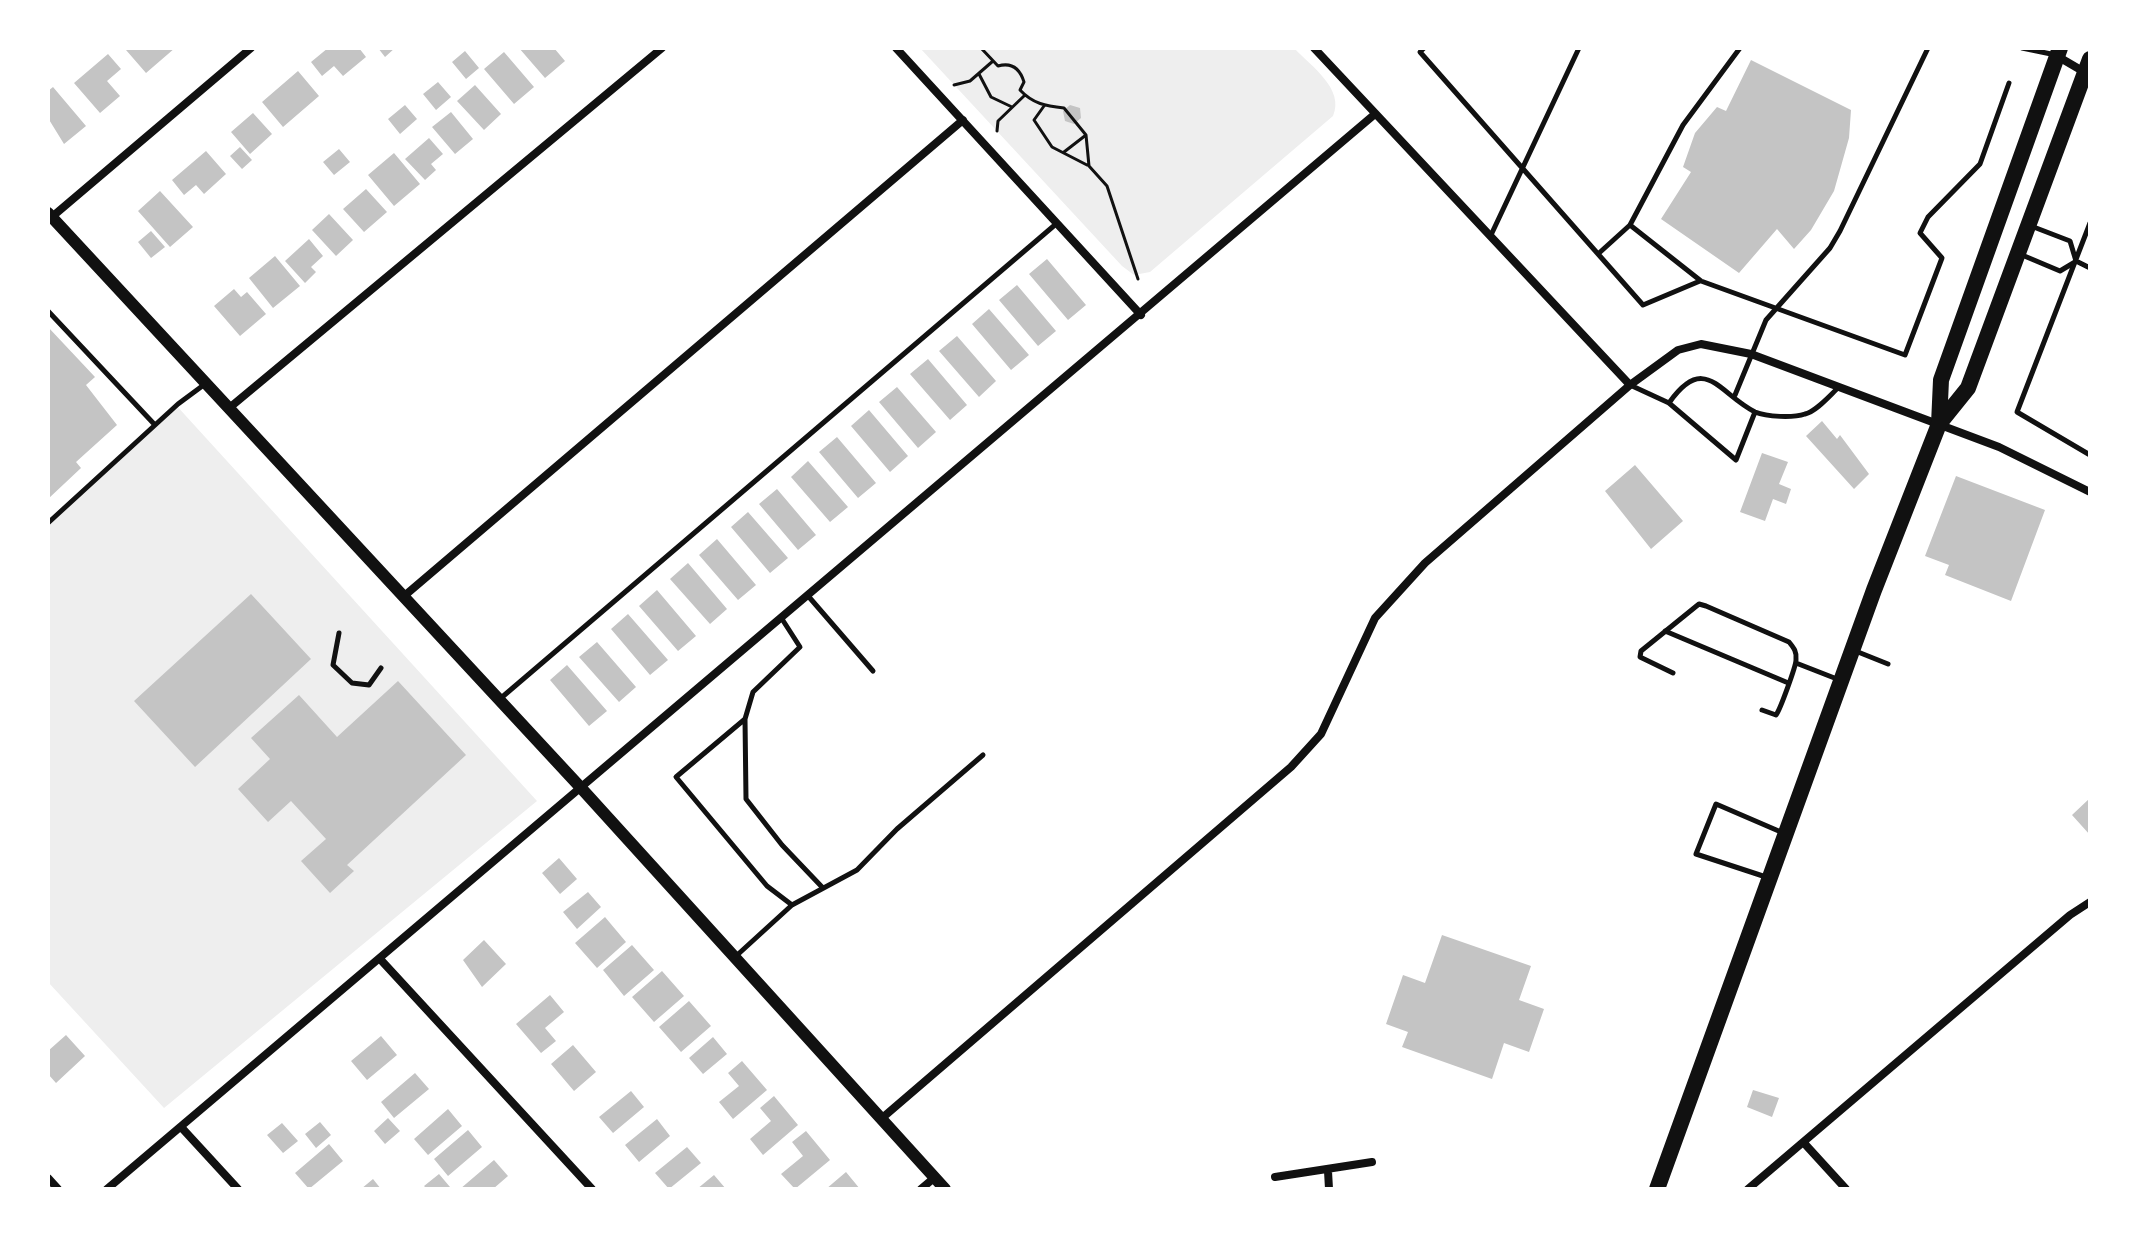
<!DOCTYPE html>
<html>
<head>
<meta charset="utf-8">
<style>
	body { margin:0 }
	#map { position:relative; width:2138px; height:1237px; overflow:hidden; background:#fff; font-family:"Varela Round",sans-serif }
	canvas { display:block }
	.frame { position:absolute; inset:0; border:50px solid #fff; pointer-events:none }
</style>
</head>
<body>
<div id="map">
<canvas width="2138" height="1237"></canvas>
<div class="frame"></div>
</div>
<script>
const context = document.querySelector('canvas').getContext('2d');
context.lineJoin = 'round';
function fill(path, color) { context.fillStyle = color; context.fill(path, 'evenodd'); }
function stroke(path, color, width, dash) { context.strokeStyle = color; context.lineWidth = width; context.lineCap = dash ? 'butt' : 'round'; context.setLineDash(dash || []); context.stroke(path); }
fill(new Path2D(`
	M920,48H1294C1311,66 1345,89 1333,116L1150,272L1134,275L1122,266Z
	M175,404L537,801L164,1108L48,982V520Z`), '#eee');
fill(new Path2D(`
	M129,48H175L146,73L126,50Z
	M328,48H359L366,57L343,76L334,66L322,76L311,62Z
	M378,48H395L385,57Z
	M519,48H554L565,61L545,78Z
	M465,51L479,68L466,79L452,62Z
	M504,52L534,87L514,104L484,69Z
	M108,54L121,69L107,81L120,96L100,113L74,83Z
	M1751,60L1851,110L1849,138L1834,191L1811,230L1794,249L1777,229L1739,273L1661,219L1691,172L1683,167L1695,133L1717,107L1726,111Z
	M298,71L319,96L283,127L262,102Z
	M438,82L451,97L436,110L423,94Z
	M475,85L501,114L484,130L457,101Z
	M53,87L86,126L64,144L48,118V91Z
	M405,105L417,119L400,134L388,119Z
	M1070,105L1080,108L1081,118L1074,124L1065,121L1063,111Z
	M451,112L473,139L455,154L432,127Z
	M253,113L272,134L250,154L231,132Z
	M429,138L443,154L431,164L436,170L425,180L405,159Z
	M240,147L252,160L242,169L230,156Z
	M339,149L350,162L334,175L323,162Z
	M206,151L226,174L204,194L196,185L184,195L172,180Z
	M394,153L420,184L394,206L368,175Z
	M366,189L387,212L364,232L343,209Z
	M160,191L193,227L170,247L138,211Z
	M329,214L353,240L336,256L312,230Z
	M151,231L165,247L151,258L138,242Z
	M309,239L323,256L311,267L316,272L305,283L285,261Z
	M275,256L300,286L273,308L249,278Z
	M1047,259L1086,305L1068,320L1029,274Z
	M1017,285L1056,331L1038,346L999,300Z
	M234,289L241,297L247,292L266,314L240,336L214,306Z
	M989,309L1029,355L1011,370L972,324Z
	M48,327L95,377L86,385L117,425L76,462L81,468L48,499Z
	M957,336L996,381L979,397L939,351Z
	M928,359L967,405L950,420L910,374Z
	M897,387L936,432L918,448L879,402Z
	M869,410L908,456L890,472L851,426Z
	M1822,421L1837,439L1840,435L1869,474L1854,489L1806,436Z
	M837,437L876,483L858,498L819,452Z
	M1762,453L1788,462L1779,484L1791,489L1786,504L1773,499L1765,521L1740,512Z
	M808,461L848,507L830,522L791,477Z
	M1635,465L1683,521L1651,549L1605,491Z
	M1956,476L2045,510L2011,601L1945,575L1949,565L1925,556Z
	M777,489L816,535L798,550L759,504Z
	M748,512L788,558L770,573L731,527Z
	M717,539L756,585L738,600L699,555Z
	M688,563L727,609L710,624L670,579Z
	M657,590L696,636L678,651L639,606Z
	M251,594L311,659L195,767L134,701Z
	M628,614L668,660L650,675L611,629Z
	M597,642L636,687L619,702L579,657Z
	M567,665L607,711L589,726L550,680Z
	M398,681L466,755L347,865L354,871L330,893L301,861L326,839L291,801L268,822L238,789L270,759L251,738L299,695L337,737Z
	M2090,798V835L2072,815Z
	M559,858L577,879L560,894L542,873Z
	M588,892L601,907L577,929L563,912Z
	M605,917L626,942L597,968L575,943Z
	M1442,935L1531,966L1519,1000L1544,1009L1529,1052L1504,1043L1492,1079L1402,1047L1408,1032L1386,1024L1403,975L1425,983Z
	M484,940L506,964L482,987L463,960Z
	M632,945L654,970L624,996L603,970Z
	M662,971L684,996L654,1022L632,997Z
	M550,995L564,1012L545,1028L556,1041L541,1053L516,1024Z
	M689,1001L711,1026L681,1052L659,1027Z
	M66,1035L85,1056L56,1083L48,1074V1051Z
	M381,1036L397,1055L367,1080L351,1061Z
	M713,1037L727,1054L703,1074L689,1058Z
	M573,1045L596,1072L574,1091L551,1064Z
	M742,1061L767,1090L733,1119L719,1102L739,1086L728,1073Z
	M415,1073L429,1089L394,1118L381,1102Z
	M1753,1090L1779,1098L1772,1117L1747,1107Z
	M631,1091L644,1107L613,1133L599,1117Z
	M774,1096L798,1125L763,1155L750,1139L771,1121L760,1108Z
	M448,1109L462,1126L428,1155L414,1139Z
	M388,1118L400,1131L385,1144L374,1131Z
	M657,1119L670,1136L639,1162L625,1145Z
	M320,1122L331,1135L316,1148L305,1134Z
	M282,1123L298,1141L283,1153L267,1135Z
	M468,1130L482,1147L448,1176L434,1159Z
	M806,1131L830,1160L795,1189L781,1174L803,1156L792,1142Z
	M329,1144L343,1161L309,1189L295,1173Z
	M687,1147L701,1163L669,1189L655,1173Z
	M494,1160L508,1176L493,1189H460Z
	M846,1172L860,1189H826Z
	M439,1174L450,1187L427,1189L424,1186Z
	M714,1175L726,1189H697Z
	M373,1179L381,1189H361Z`), '#c4c4c4');
stroke(new Path2D(`
	M981,48L998,66C1012,62 1020,69 1024,82L1020,90C1033,104 1046,106 1064,108L1086,135L1089,166L1107,186L1138,279
	M979,74L991,97L1012,107
	M954,85L970,81L993,61
	M1044,106L1034,120L1052,147L1087,165
	M997,131L998,121L1025,95
	M1064,152L1086,135`), '#111', 3);
stroke(new Path2D(`
	M1424,48L1420,52L1643,305L1700,281
	M2022,48L2056,55
	M2090,223L2017,412L2090,455
	M1630,225L1701,281L1905,355L1942,258L1920,233L1928,217L1980,164L2009,83
	M2031,226L2070,241L2076,261L2090,268
	M1491,235L1579,48
	M1598,254L1630,225L1683,125L1740,48
	M2022,255L2060,271L2075,262
	M48,311L155,425
	M1630,385L1669,403L1736,460L1755,412
	M1735,395L1766,320L1830,248L1840,231L1928,48
	M1669,403C1705,352 1719,394 1755,412C1767,417 1793,418 1805,414C1817,411 1830,395 1839,387
	M48,523L178,404L205,384
	M809,597L873,671
	M782,619L800,647L753,692L745,719L746,799L782,845L822,887
	M1665,631L1786,682
	M339,633L333,665L352,683L369,685L381,668
	M1853,650L1888,664
	M1796,663L1837,679
	M1673,673L1640,657L1641,651L1699,604L1706,606L1789,642C1794,648 1797,652 1796,660C1796,666 1780,710 1776,715L1762,710
	M501,698L1056,224
	M745,719L676,777L767,886L792,905
	M1766,877L1696,854L1716,804L1781,832
	M735,957L792,905L857,870L897,829L983,755`), '#111', 5);
stroke(new Path2D(`
	M896,48L1141,315
	M1314,48L1630,385
	M2057,56L2086,73
	M53,216L251,48
	M228,409L662,48
	M403,597L963,120
	M380,959L592,1189
	M881,1119L1291,767L1321,734L1375,618L1425,563L1630,385L1678,350L1701,344L1751,354L1999,447L2090,492
	M181,1127L238,1189
	M1804,1143L1846,1189
	M1328,1171L1329,1189
	M1275,1177L1372,1162
	M48,1178L58,1189
	M107,1189L1375,114
	M921,1189L934,1178
	M1748,1189L2070,915L2090,902`), '#111', 8);
stroke(new Path2D(`
	M48,213L582,789L945,1189`), '#111', 12);
stroke(new Path2D(`
	M1939,424L1941,380L2060,48
	M1657,1189L1874,590L1939,424L1968,388L2090,59`), '#111', 16);
</script>
</body>
</html>
